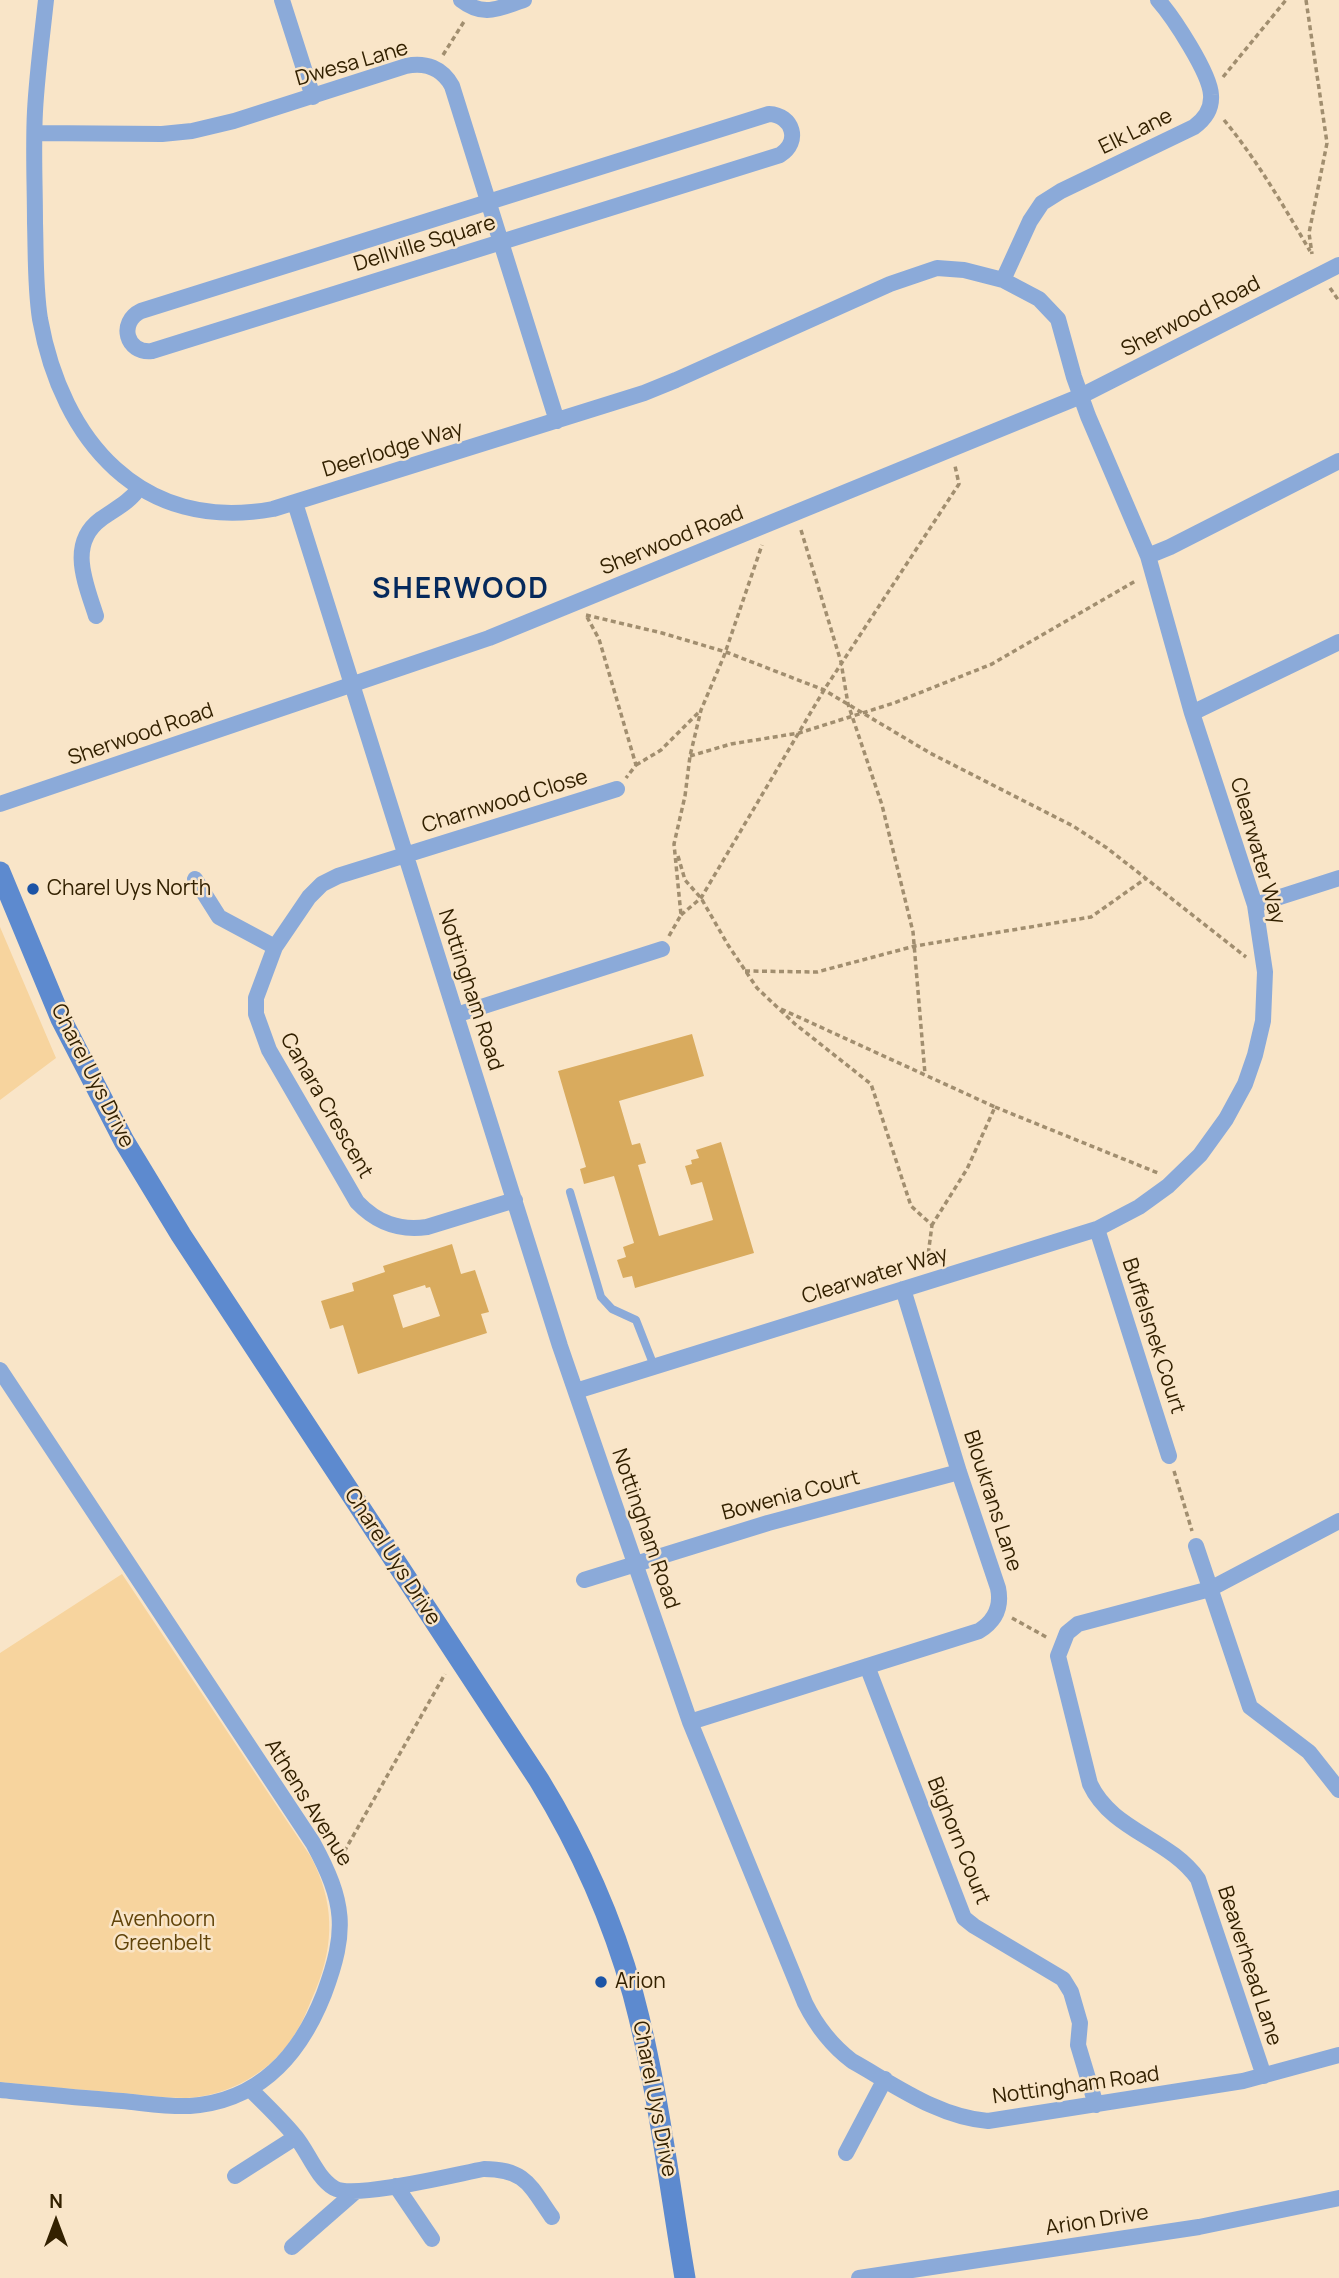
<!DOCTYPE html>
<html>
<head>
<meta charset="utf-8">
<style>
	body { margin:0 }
	#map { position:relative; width:1339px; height:2278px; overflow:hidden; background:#f9e5c8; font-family:Manrope,sans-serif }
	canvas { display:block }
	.north { position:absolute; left:21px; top:2187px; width:70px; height:70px; -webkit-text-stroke:5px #f9e5c8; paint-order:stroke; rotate:0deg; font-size:19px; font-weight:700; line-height:28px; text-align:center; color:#332100 }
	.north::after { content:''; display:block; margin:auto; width:24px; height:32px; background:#332100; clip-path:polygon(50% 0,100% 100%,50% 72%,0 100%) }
</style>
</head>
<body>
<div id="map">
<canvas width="1339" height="2278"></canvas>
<div class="north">N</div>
</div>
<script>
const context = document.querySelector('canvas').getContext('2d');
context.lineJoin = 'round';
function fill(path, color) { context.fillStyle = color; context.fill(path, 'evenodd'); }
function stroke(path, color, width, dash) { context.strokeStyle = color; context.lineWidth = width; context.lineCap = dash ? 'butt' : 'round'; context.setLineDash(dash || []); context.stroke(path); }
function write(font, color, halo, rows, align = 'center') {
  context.font = font + ' Manrope,sans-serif'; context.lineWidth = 5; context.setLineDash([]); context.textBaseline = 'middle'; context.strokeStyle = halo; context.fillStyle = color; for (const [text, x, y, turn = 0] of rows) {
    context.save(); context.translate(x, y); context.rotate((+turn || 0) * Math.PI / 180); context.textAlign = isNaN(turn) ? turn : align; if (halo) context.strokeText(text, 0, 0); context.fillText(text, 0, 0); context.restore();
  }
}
fill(new Path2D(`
	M0,927L56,1058L0,1100Z
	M122,1574L311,1857C334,1901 335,1943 316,1989C309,2005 303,2023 293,2037C270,2073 228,2096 186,2098C165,2098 143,2095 122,2093C81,2090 41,2086 0,2082V1653Z`), '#f7d49e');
fill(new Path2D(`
	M692,1034L704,1076L619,1101L632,1145L640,1143L646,1163L638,1165L659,1236L713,1220L702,1182L691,1185L685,1166L692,1164L691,1160L699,1158L696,1150L721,1142L754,1253L635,1288L632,1276L623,1278L617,1260L626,1257L623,1247L634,1243L614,1176L584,1184L580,1169L586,1167L558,1071Z
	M452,1244L461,1274L475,1270L489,1312L481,1314L487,1333L358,1374L343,1325L330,1329L321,1301L354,1291L352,1283L385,1272L383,1266ZM425,1285L426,1288L430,1287L440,1316L403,1328L393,1295Z`), '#d9ab5e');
stroke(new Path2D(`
	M1306,0L1327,143L1309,233L1312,254
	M443,55L465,20
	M1223,77L1286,0
	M1224,120C1257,160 1283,205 1310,251
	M1330,288L1339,301
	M801,530L841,662L848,704L882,805L913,932L925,1074
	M586,615L662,633L726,652L824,690L930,753L1073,826L1107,848L1246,957
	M587,617L599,639L636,765L626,778
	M690,756L731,744L799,733L894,703L992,664L1137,580
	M636,765L661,750L701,710
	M678,856L685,880L701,898L728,945L757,988L795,1024L871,1084L911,1206L932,1225L927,1263
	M681,915L701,898L824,690L959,484L955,466
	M669,936L681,915L674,844L685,796L690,756L701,710L724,656L762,545
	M745,971L817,972L915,946L1091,917L1145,879
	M781,1009L995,1107L967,1169L932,1225
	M995,1107L1158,1173
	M1174,1471L1192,1531
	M1012,1618L1048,1638
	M340,1859L445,1674`), '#a18e6f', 3.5, [5, 3.5]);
stroke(new Path2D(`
	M570,1192L601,1297L612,1309L636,1320L654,1366`), '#8baad9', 8);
stroke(new Path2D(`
	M46,0C42,37 37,74 35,111C33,148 35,186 35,223C36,255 35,287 40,319C62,441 141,533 273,509L644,393L676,380L890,284L937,268L964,270L1003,280L1039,299L1058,319L1074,377L1088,416L1148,556L1192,713L1255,905L1265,972L1263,1021L1255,1055L1245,1084L1226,1119L1200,1155L1168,1186L1139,1207L1097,1229L576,1391
	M282,0L313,97
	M461,0C484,18 499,8 524,0
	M769,114C793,115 801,142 780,155L152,351C126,354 118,322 141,311Z
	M35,133L162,134L192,131L234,121L406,66C426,62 442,68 452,86L557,421
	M1003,280L1030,221L1042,203L1061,191L1194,127C1205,119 1212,108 1211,95C1210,73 1173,17 1158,0
	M295,503L560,1346L602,1468L690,1722L805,2003C817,2027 831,2045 852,2061C895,2085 938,2117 988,2121L1243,2081L1339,2055
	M1148,556L1170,547L1339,461
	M96,616C86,584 67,544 101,519C115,509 130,502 139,488
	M1192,713L1339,642
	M0,804L489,638L1081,396L1339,265
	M195,879L219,917L275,947
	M1255,905L1339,878
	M456,1015L662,949
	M515,1200L427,1227C399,1231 377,1223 357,1202L269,1050L256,1014V998L275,947L309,897L322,884L338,876L617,789
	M1097,1229L1169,1456
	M0,1370L313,1843C345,1902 348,1930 324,1994C300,2055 260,2101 190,2106C167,2107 144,2103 122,2101C81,2098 41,2094 0,2090
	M1196,1546L1250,1707L1309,1752L1339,1790
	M584,1580L768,1523L959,1472
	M867,1666L964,1918L974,1926L1063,1979L1071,1992L1080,2023L1078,2045L1096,2105
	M690,1722L979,1631C995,1621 1002,1607 998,1588L959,1472L903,1289
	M1264,2076L1198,1879C1169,1838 1112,1831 1090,1784L1058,1656L1067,1633L1078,1624L1210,1589L1339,1521
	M250,2089C265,2104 281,2119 295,2136C308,2151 316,2177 334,2188C353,2200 457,2174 484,2169C526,2169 530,2186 552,2217
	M846,2153L885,2079
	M235,2176L296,2137
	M396,2186L432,2239
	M292,2247L355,2192
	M859,2278L1199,2227L1339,2198`), '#8baad9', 16);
stroke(new Path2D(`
	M0,872L61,1019L124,1141L181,1235L539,1780C580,1847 612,1918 633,1994C658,2087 669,2184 685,2278`), '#5d8acf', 21);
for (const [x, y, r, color] of [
	[33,889,7,"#1c54a6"],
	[601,1982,7,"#1c54a6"]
]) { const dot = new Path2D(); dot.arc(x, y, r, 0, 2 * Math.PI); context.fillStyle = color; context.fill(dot); stroke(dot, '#f9e5c8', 2.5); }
write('21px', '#332100', '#f9e5c8', [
	["Dwesa Lane",352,64,-16],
	["Elk Lane",1136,132,-26],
	["Dellville Square",425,244,-17],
	["Sherwood Road",1191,317,-27],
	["Deerlodge Way",393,450,-17],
	["Sherwood Road",672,541,-22],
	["Sherwood Road",141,735,-19],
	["Charnwood Close",505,802,-17],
	["Clearwater Way",1257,851,74],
	["Nottingham Road",470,990,72],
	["Charel Uys Drive",92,1076,63],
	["Canara Crescent",326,1106,60],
	["Clearwater Way",875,1276,-17],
	["Buffelsnek Court",1153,1336,72],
	["Bowenia Court",791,1496,-15],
	["Bloukrans Lane",992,1501,72],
	["Nottingham Road",645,1529,71],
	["Charel Uys Drive",392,1557,57],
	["Athens Avenue",308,1803,58],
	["Bighorn Court",958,1841,68],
	["Beaverhead Lane",1249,1966,72],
	["Nottingham Road",1076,2086,-8],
	["Charel Uys Drive",654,2099,79],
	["Arion Drive",1097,2221,-9]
]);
write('21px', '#332100', '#f9e5c8', [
	["Charel Uys North",47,889],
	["Arion",615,1982]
], 'left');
write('21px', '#61440a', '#f9e5c8', [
	["Avenhoorn",163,1920],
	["Greenbelt",163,1944]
]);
context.letterSpacing = '2px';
write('bold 28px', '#05295c', '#f9e5c8', [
	["SHERWOOD",461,590]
]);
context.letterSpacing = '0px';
</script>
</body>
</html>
